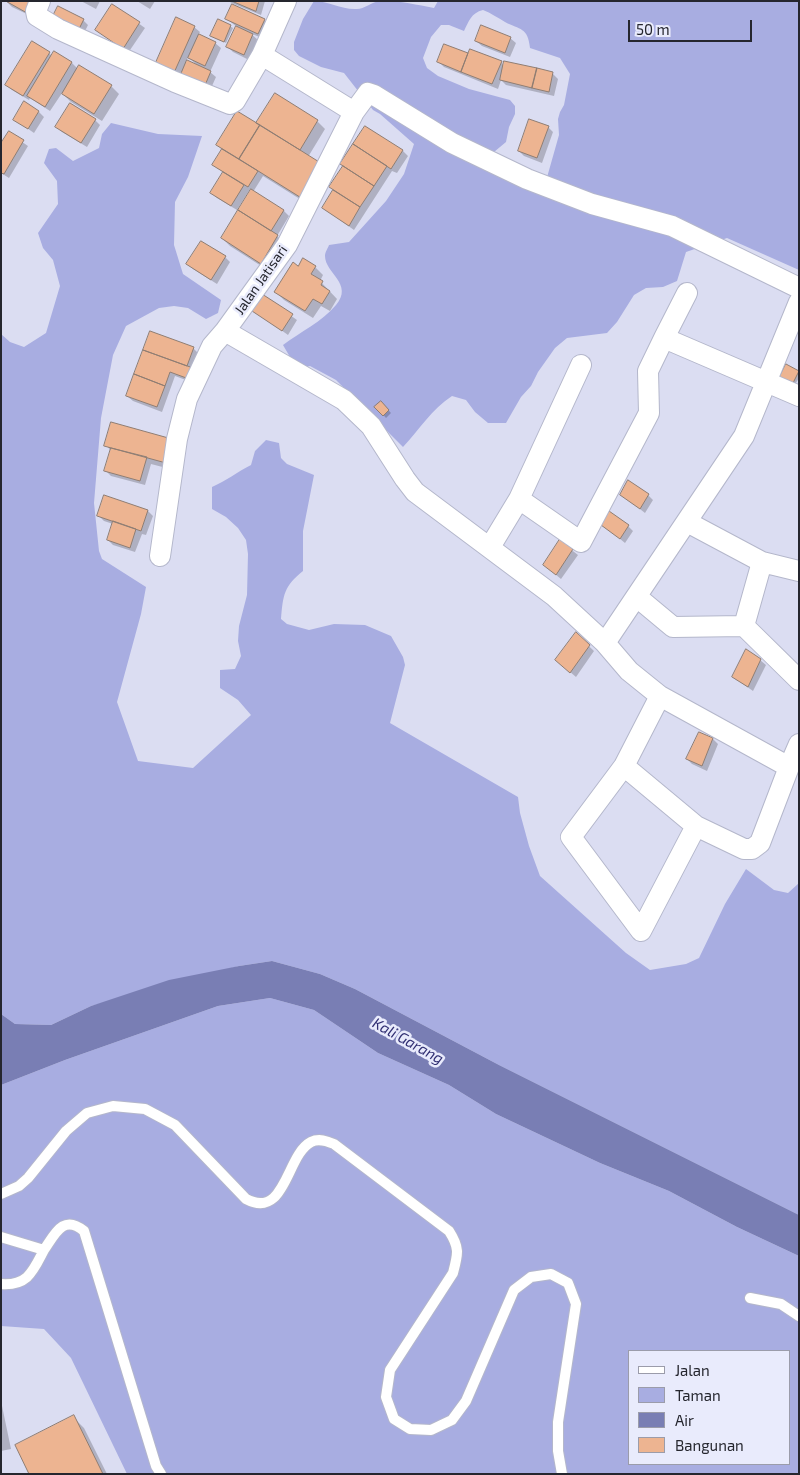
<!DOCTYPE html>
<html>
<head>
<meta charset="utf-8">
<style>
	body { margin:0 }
	#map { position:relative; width:800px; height:1475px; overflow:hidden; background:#dbddf2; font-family:"Exo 2",sans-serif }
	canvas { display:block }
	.frame { position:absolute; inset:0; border:2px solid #25262e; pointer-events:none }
	.legend { position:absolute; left:628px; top:1350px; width:162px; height:115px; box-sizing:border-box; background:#e9ebfc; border:1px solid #9b9caa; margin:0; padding:6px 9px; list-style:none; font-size:15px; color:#25262e }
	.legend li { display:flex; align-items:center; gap:10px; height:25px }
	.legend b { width:25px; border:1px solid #9b9caa }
	.scale { position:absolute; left:628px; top:20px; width:124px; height:22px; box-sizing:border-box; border:2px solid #25262e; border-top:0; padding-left:6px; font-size:15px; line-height:18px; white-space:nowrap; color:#25262e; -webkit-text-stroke:4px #e9ebfc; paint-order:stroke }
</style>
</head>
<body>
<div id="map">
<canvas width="800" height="1475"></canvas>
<div class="frame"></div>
<ul class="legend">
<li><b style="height:6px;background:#fff"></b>Jalan</li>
<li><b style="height:14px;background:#a8ade1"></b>Taman</li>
<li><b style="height:14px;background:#797eb4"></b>Air</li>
<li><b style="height:14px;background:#edb491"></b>Bangunan</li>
</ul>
<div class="scale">50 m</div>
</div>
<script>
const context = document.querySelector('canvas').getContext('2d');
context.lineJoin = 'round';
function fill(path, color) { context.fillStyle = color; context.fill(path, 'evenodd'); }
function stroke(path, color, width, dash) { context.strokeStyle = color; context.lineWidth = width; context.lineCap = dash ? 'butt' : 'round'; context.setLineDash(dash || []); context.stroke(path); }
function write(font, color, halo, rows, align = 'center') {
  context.font = font + ' "Exo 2",sans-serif'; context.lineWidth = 5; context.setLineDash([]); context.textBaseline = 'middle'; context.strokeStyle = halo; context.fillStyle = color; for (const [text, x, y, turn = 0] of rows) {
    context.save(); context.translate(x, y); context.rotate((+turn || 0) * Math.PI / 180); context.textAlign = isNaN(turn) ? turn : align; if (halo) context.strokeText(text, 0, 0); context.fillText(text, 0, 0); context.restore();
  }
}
fill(new Path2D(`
	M314,1C328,1 342,10 357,9C364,9 372,2 379,1C397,0 416,5 434,8L438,1H799V270L727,238L686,252L677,281L663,287L646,288L634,295L617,322L607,333L567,338L555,348L538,372L531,386L521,397L506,423H488L475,412L466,400L452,396C432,409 419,430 403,447L336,380L310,366L297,369L283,345C300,332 322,322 336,305C354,284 325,273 325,256C325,252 328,248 329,245L349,242L386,201L404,174L414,144L380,114L373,110L344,73L321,67L299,56L294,50V42L303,19ZM483,10C491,13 498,18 505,22C520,30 528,27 530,48L560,58L570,74L564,105L560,112L558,119L559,135L544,188L494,152L506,142L509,127L515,114V106L510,100L469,89L438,76L427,68L423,58L431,37L441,25H449L464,31C469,21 471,13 483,10Z
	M111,123L158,134L202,136L188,177L175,202L174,245L183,274L221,300L218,313L206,319L188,308L174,306L159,308L126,326L113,355L101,418L94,503L99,551L102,559L146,587L141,614L117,702L138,761L193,768L251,715L238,700L220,688V670L235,669L241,656L238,641L239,626L247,595L248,554L246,540L238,528L226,517L212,509V487C226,481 237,472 251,465L255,451L266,440L279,443L281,458L287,464L314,475L303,531V571C284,586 283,595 281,619L287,624L309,630L334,624L365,625L391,636L403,657L405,665L390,723L518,797L520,813L529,846L540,876L626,953L650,970L686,964L699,958L725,904L746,869L774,890L788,893L799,883V1215L499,1065L355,989L320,974L272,961L239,966L91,1006L51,1025L15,1024L1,1014V334L10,342L24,347L46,333L60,286L53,260L43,248L38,233L58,204L57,181L44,163L49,149L56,148L73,161L99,148L102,134Z
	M270,998L314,1010L378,1053L449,1085L496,1114L600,1163L669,1191L737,1227L799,1256V1474H127L71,1358L44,1329L1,1326V1085L65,1060L218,1006ZM629,1351H789V1464H629Z`), '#a8ade1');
fill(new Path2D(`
	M272,961L320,974L355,989L499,1065L799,1215V1256L737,1227L669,1191L600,1163L496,1114L449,1085L378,1053L314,1010L270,998L218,1006L65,1060L1,1085V1014L15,1024L51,1025L91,1006L169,980L239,966Z`), '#797eb4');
fill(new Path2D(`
	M38,1L31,16L12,7L7,2Z
	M81,1H100L96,9Z
	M137,1H155L150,9Z
	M228,1H265L261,15L234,4L233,6L264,20L270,25L264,39L250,33L258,40L249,60L233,52L228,47L237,27L227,19L234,4Z
	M113,5L145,28L128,53L97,30Z
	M83,20L88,25L81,39L57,26Z
	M218,20L233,28L226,43L214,37Z
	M194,27L200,32L198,35L215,43L221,48L210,72L216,77L208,95L161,71ZM188,57L198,66V67L186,62Z
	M510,38L516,43L510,57L482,46L476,41Z
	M445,45L469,55L501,62L504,66L553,74L558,79L554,96L506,85L501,80L498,89L444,67L439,62Z
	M49,53L52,56L54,53L72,63L78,69L111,86L119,94L102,121L71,102L62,93L50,111L30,98L29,100L12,90L7,85Z
	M39,112L44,117L34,133L14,119Z
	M95,120L100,125L87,147L62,132L57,127Z
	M317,121L325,129L308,157L311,206L263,176L253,192L284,211L289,216L277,236L286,244L269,271L230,246L222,238L252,191L250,189L237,210L217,198L212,193L224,173L213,165L222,150L217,144L261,128Z
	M366,127L403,151L408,156L397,173L392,171L354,230L323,208L334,190L331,187Z
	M548,127L553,132L542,163L524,156L519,151Z
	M9,133L28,146L9,178L1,173V146Z
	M225,257L230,262L217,284L193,269L188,264Z
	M299,267H315L323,275L320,281L337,299L330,311L321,306L313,318L284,300L276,292Z
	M263,296L297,320L288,335L253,310Z
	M193,348L198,353L194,383L175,376L162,412L133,401L127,396Z
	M786,366L799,373V378L794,386Z
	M381,402L391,413L386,418L376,407Z
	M112,423L174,470L151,464L145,485L111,476L106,471L111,451L106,445Z
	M622,495H648L653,500L645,513Z
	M105,497L148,511L153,516L146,535L142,534L135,552L113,545L108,540L113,524L104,521L99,516Z
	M603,525L628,526L633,531L625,543Z
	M560,541L578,555L561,579L544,565Z
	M576,634L594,651L576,677L562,665Z
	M760,660L766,665L753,691L733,677Z
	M713,739L718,744L707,771L692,764L687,759Z
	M1,1401L11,1449L1,1451Z
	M73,1417L84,1428L107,1474H30Z`), '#0003');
const building = new Path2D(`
	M6,1H31L26,12Z
	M232,1H259L256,11Z
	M112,4L140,22L123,49L95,30Z
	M232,4L265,19L258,34L225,19Z
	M58,6L84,19L76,35L50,22Z
	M176,17L195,26L173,75L154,67Z
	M218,19L231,25L224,42L210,36Z
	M481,25L511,37L505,53L475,41Z
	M236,26L253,34L244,55L226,47Z
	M199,34L216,42L205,66L188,58Z
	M32,41L50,52L23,96L5,85Z
	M444,44L468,53L461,72L437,62Z
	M470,49L502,61L492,84L461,72Z
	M54,51L72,62L45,107L27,96Z
	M187,60L211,71L203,90L179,79Z
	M504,61L537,68L532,88L500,80Z
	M79,65L112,85L94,114L62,94Z
	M537,68L553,72L549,92L532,88Z
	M275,93L318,120L300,150L256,123Z
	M24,101L39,111L28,129L13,120Z
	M70,103L96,119L81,143L55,127Z
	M237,111L260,125L239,159L216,145Z
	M529,119L549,126L537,158L518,151Z
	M260,125L324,165L303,199L239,159Z
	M365,126L403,150L391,169L353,144Z
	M9,131L24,140L4,174L1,173V143Z
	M353,144L387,166L374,186L340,164Z
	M222,149L258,171L248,187L212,165Z
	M343,166L374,186L360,207L329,187Z
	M223,172L244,185L231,206L210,193Z
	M251,189L284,210L271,231L238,210Z
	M333,190L360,207L349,226L322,208Z
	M238,210L278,235L261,264L221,238Z
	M201,241L226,256L211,280L186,264Z
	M303,258L316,266L311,274L323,281L321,285L330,291L322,304L313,299L305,311L274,292L293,262L298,266Z
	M262,294L293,314L282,331L252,311Z
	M150,331L194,347L187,366L143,350Z
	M143,350L193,368L189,379L170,372L165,386L134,374Z
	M786,364L799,371L792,385L779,378Z
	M134,374L165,386L157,407L126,396Z
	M381,401L389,410L383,416L374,407Z
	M111,422L172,439L166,463L104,446Z
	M111,448L147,457L140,481L104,471Z
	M628,480L649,494L640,509L620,495Z
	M104,495L148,510L141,531L97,516Z
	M609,511L629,525L620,539L601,525Z
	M113,521L136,529L130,548L107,540Z
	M560,539L573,549L556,575L543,565Z
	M576,632L590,645L570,673L555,660Z
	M746,649L761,659L748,687L732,677Z
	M699,732L713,738L702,766L686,759Z
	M74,1415L103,1474H29L15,1445Z`);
fill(building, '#edb491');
stroke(building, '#8f7d72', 1);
const service = new Path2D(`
	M1,1194L19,1186L28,1178L66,1131L87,1113L113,1106L145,1109L175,1125L246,1199C286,1220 286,1155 311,1142C319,1138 327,1141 334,1144L449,1231C460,1248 458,1254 453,1273L390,1370L386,1397L394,1419L410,1429L431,1430L452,1420L466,1401L514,1290L531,1277L551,1274L568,1283L576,1304L558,1422V1451L562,1474
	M1,1237L44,1250C33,1271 28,1286 1,1284
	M44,1250C55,1234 63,1214 84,1231L156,1466L161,1474
	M750,1298L781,1304L799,1316`);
const minor = new Path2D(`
	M40,1L36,11L37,16L58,29L175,82L230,104L235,101L262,55
	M354,112L368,93L374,95L452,143L527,179L592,204L672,226L799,288
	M225,331L344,400L371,426L405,479L415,492L554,596L605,643L629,671L660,696L789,767L799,744
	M664,338L687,293
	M519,499L581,365
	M687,522L762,562L799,571
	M490,547L519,499L581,542L649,413L648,371L664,338L799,396
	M160,556L177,439L187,399L212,346L225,331L287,245L354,112L262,55L286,1
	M637,597L673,627L744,626L799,680
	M744,626L762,562
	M605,643L744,436L799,302
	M660,696L624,766L696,826L744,849H752L760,843L789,767
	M624,766L571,837L641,931L696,826`);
stroke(service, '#b4b7cb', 12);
stroke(minor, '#b4b7cb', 22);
stroke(service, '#fff', 10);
stroke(minor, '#fff', 20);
write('14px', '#25262e', '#e9ebfc', [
	["Jalan Jatisari",261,280,-55]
]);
write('italic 15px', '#323073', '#e9ebfc', [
	["Kali Garang",408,1041,29]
]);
</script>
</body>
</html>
